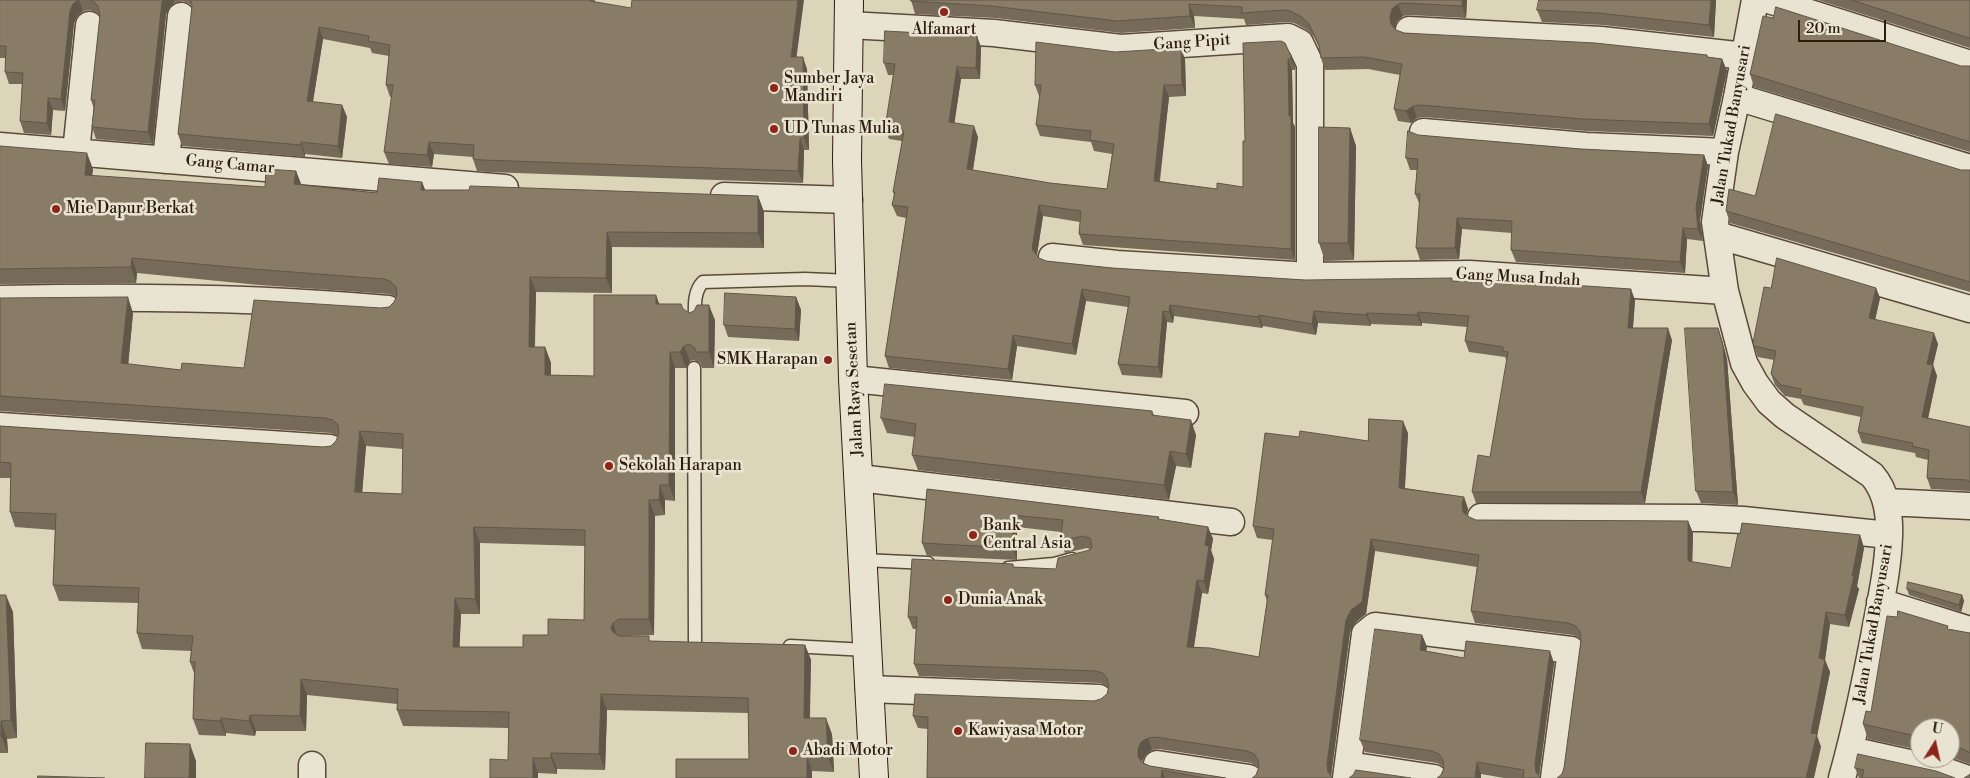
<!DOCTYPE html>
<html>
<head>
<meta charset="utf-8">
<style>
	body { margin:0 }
	#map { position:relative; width:1970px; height:778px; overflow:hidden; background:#ddd5ba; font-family:"Libre Bodoni",serif }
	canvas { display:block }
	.north { position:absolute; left:1910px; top:718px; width:50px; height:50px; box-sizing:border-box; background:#e9e4d2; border:1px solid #9e9484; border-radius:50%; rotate:10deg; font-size:14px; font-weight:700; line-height:20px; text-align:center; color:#2e1c0e }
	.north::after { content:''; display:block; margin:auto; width:18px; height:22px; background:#8f2418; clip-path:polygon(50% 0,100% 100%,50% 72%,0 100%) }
	.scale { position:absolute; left:1798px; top:20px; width:88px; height:22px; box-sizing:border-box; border:2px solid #2e1c0e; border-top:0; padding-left:6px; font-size:15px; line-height:18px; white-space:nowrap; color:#2e1c0e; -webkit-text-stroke:4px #e9e4d2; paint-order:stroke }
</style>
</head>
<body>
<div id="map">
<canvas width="1970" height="778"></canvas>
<div class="north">U</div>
<div class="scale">20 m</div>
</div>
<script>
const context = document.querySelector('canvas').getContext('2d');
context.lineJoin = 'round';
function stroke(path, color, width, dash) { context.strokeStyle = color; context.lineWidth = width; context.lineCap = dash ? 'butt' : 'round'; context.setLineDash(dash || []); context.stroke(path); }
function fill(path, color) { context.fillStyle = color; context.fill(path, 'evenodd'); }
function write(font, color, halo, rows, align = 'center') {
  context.font = font + ' "Libre Bodoni",serif'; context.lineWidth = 5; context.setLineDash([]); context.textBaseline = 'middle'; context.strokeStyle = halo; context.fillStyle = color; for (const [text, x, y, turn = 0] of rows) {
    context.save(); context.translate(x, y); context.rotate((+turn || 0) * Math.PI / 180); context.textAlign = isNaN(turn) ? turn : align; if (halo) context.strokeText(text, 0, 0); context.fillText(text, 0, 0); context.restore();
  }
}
const lane = new Path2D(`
	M695,320C695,308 693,292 703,282L805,279L851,281
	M694,368L695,643
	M863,560L928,563
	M1008,568L1054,564L1072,559
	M790,646L867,650`);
const street = new Path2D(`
	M1755,0L1737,97L1725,152L1715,222L1725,291L1744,363L1755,383L1769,402L1785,416L1872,475C1886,491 1890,515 1889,536C1888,570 1880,604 1874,637C1865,684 1855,732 1842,778
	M1769,0L1970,64
	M849,25L994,33L1121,48L1288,37L1300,43L1310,64V276
	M1409,30L1601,40L1745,56
	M1737,97L1970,168
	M1423,132L1586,146L1725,152
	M0,146L505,188
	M76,152L89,25
	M166,160L181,16
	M724,196L849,200
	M1717,235L1970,309
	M1052,257L1117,264L1310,276L1470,274L1725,291
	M0,299C129,296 260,297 388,309
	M853,379L1185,413
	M0,426L330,448
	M859,478L1231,522
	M1886,502L1970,506
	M1481,517L1702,518L1743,520L1889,535
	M1880,602L1970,630
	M869,689L1099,698
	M1850,750L1945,771L1965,778
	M1157,764L1249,778
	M1348,765L1434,778
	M312,778V765
	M1346,778L1365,634L1375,626L1571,650L1554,778`);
const secondary = new Path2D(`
	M849,0L847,160L853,379L874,778`);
stroke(lane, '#5a4a39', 15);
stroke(street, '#5a4a39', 29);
stroke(secondary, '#2e1c0e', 30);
stroke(lane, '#e9e4d2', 12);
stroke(street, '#e9e4d2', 26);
stroke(secondary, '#e9e4d2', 28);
fill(new Path2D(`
	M0,0H595V2L797,57L807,69L809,150H804L803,183L487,172L477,171L473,159V157L434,154L432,167L389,164L384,152L392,97H390L386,85L389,56L372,53L370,48L323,39L313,102L342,105L347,117L342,158L305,154V157L182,146L178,134L192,6L190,4L183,1L174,3L169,8L166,14L153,144L96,139L92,127L94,109L91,100L100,15L97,13L90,10L83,11L77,16L74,23L65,111L53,110L51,135L24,133L20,121L22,84H9L5,72V58H0Z
	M911,0H1467L1466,18L1410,15L1403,16L1397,21L1394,28L1396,30L1404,33L1707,55L1708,57L1722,59L1727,71L1713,136L1587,131L1424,117L1417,118L1411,123L1398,121L1394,109L1400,75L1368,69L1325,70L1321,58L1320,49L1314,37L1307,30L1294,23L1287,22L1246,25L1244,19L1194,16L1195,28L1121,33L996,18L915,14Z
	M1716,0L1714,37L1603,25L1542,22L1537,10Z
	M1818,0H1970V48Z
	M1285,43L1295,67V70H1292L1293,123L1295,127V260L1083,245L1079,234L1080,222L1043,216L1037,255L1039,258L1046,261L1112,268L1305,280L1453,281L1635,300L1633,328L1672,340L1645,503H1476L1472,492L1490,457L1507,362L1505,357L1469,352L1465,341L1467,327L1422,323V326L1371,324V326L1318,323L1316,335L1263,326L1262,328L1174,316L1173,323L1167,322L1162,378L1122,375L1118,364L1128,307L1086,301L1076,355L1017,346L1012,380L889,368L885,356L906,218L897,216L892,205L894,195L893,192L902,141L889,139L885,128L894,75H888L884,63L981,47L980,79H961L954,123L978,137L973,170L1050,183L1107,189L1112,154L1094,151L1091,142L1040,136L1036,125L1040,96H1039L1035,85L1115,52L1185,59L1186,96L1169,97L1160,181L1217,189L1243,187L1245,141Z
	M1961,66H1970V152L1754,87L1750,74Z
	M1350,128L1356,146L1354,260L1325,261L1319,243Z
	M1418,135L1581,149L1704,155L1708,166L1700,220L1703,241L1687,239L1685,273L1516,262L1511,250L1512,233L1462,229L1459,259L1420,260L1416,248L1420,205L1415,194L1417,170H1410L1406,158Z
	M0,146L93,169L92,176L265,187L296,171L301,185L377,193L422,182L425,190L758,196L764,212V248L612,247V293L536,292L535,347H545L551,363V375L594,376L659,304L683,309L689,313L715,320L714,368H702L700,363L694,360L690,361L686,368H675V501L665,500V515L655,516L654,635L623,636L651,641L805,645L811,660L810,718L832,734L834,772L812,771L749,759L748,713L607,710L605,770L557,769V774L538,773V778H490L508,760L509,728L403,726L397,710V704L307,695L306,731H256L255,736L226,733V736L199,735L193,719L194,673L190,662L192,651L142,649L137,633L138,603L59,601L53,585L55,530L15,527L10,512L11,478H0V426L323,447L331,446L336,441L338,436L331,433L0,411V298L133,313L128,364L181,370L244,368L381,308L389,307L394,302L397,297L389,294L259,285L137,273L136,283L0,284ZM366,446L403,449L402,494L362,492ZM480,543L585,546L584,620L523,647H459L461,614H480Z
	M1961,170H1970V292L1730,223L1726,211L1755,196Z
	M1771,288H1876L1880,298L1875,320L1938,344L1933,365L1937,376L1928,418L1970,427V491L1931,489L1927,478L1928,460L1916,457L1915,453L1862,443L1858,432L1861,417L1804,405L1801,399L1785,396L1775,385L1771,374L1774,360L1758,357L1754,346Z
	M796,297L801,310L799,341L728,337L724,325Z
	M1722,340L1727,359L1738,505L1701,503L1696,491Z
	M1152,411L1154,415L1196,435L1191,468L1176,466L1169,500L918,470L912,455L915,437L887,433L881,418Z
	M1408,433L1405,488L1464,497L1468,509L1466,515L1469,517L1476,520L1688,521L1693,533L1692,562L1731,568L1860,535L1864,548L1857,586L1859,589L1849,627L1830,624L1825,660L1830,672L1817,736L1821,747L1562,774L1564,768L1581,640L1580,638L1573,635L1475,623L1471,611L1477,567L1375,551L1366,614L1356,622L1350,632L1331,776L1256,775L1259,767L1251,763L1159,749L1152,750L1146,754L1142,761L1143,763L1150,766L1226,778H927L928,729L918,728L913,716L1094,701L1101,699L1107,694L1109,687L1107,686L1100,683L919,676L914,664L916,629H913L908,617L1013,564L1014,567L1056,569L1090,549L1087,548L1065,553L1060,541L1061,532L1017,527V560L927,556L922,543L927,489L1159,517V519L1208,527L1213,539L1211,550L1214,559L1208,594L1202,593L1194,647L1259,657L1267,601L1265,595L1273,540L1257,538L1253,526L1299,437L1368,441Z
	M1907,589L1962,595L1964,601L1961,612L1909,595Z
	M0,595L13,612L17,738L7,739L8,753H0Z
	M1949,629L1970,633V764L1950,757V728H1920V750L1868,739L1863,724Z
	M1422,635L1427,647L1426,651L1464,658L1554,663L1539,776L1541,778H1504L1481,774L1441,775L1444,768V767L1437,763L1365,752L1360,740Z
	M1855,768L1955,778H1859Z`), '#766b59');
fill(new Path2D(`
	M78,0H79L83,11L77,16L74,23L65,111L61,99L70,11L73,4Z
	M163,0H174V3L169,8L166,14L153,144L148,132L162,2Z
	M798,0H804L795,69L791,57Z
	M1462,0H1467L1466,18L1462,6Z
	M1711,0H1716L1714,37L1709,25Z
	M1189,4L1194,16L1195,28L1190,16Z
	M1398,4L1403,16L1397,21L1394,29L1391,24L1390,17L1392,9Z
	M319,27L323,39L311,113L307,101Z
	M977,36L981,47L980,79L976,68Z
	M1181,48L1185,59L1186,96L1182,85Z
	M1291,56L1295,67V70L1291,59Z
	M803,57L807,69L809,150L804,138Z
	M1288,59L1292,70L1293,123L1295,127V260L1291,249Z
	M1722,59L1727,71L1713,136L1709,124Z
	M957,67L961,79L953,133L949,122Z
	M1164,85L1169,97L1158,192L1154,181Z
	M48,98L53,110L51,135L47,123Z
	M342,105L347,117L342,158L338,146Z
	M1413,106L1417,118L1411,123L1406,111Z
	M974,126L978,137L971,181L967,169Z
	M1350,128L1356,146L1354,260L1348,243Z
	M800,138L804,150L803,183L798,171Z
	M301,142L305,154V157L301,145Z
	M429,142L434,154L432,167L427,155Z
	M87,153L93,169L90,191L85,175Z
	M1704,155L1708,166L1700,220L1703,241L1698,229L1696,208Z
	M296,171L302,186L294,184Z
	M422,182L428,197L421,190Z
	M758,196L764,212V248L758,233Z
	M1039,205L1043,216L1036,260L1032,249Z
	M1457,218L1462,229L1459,259L1455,248Z
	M1683,228L1687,239L1685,273L1680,262Z
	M607,232L612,247V293L606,278Z
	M132,258L137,273L136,283L131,267Z
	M530,277L536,292L534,363L529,347Z
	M1876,288L1880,298L1873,329L1869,318Z
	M1082,289L1086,301L1076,355L1072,344Z
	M1631,289L1635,300L1632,339L1628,328Z
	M656,295L662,311L656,304Z
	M128,297L133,313L127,378L121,363Z
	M796,297L801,310L799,341L795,329Z
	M709,305L715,320L714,368L709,352Z
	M1170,305L1174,316L1173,323L1169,312Z
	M1163,311L1167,322L1162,378L1158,367Z
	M1314,311L1318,323L1316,335L1312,324Z
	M1418,312L1422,323V326L1417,315Z
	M1367,313L1371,324V326L1366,315Z
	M1259,315L1263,326L1262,328L1258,317Z
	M1668,328L1672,340L1645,503L1641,492Z
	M1718,328L1722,340L1727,359L1738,505L1733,492Z
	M1934,333L1938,344L1933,365L1937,376L1926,428L1922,417L1927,364Z
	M1013,335L1017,346L1012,380L1008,369Z
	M684,346L690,361L686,368L680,352Z
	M545,347L551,363V390L545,375Z
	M670,352L675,368V501L669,485Z
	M1191,420L1196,435L1191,468L1186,454Z
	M1403,421L1408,433L1404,500L1399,488Z
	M360,431L366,446L361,507L355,492Z
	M1170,451L1176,466L1169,500L1164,485Z
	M660,485L665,500V515L659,500Z
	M1464,497L1468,509L1466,516L1463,512L1462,504Z
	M649,500L655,516L654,635L649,619Z
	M1012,515L1017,527V560L1013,548Z
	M1688,521L1693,533L1692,573L1688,561Z
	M474,527L480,543V614L475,599Z
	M1208,527L1213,539L1211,550L1214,559L1208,594L1204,581L1205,545Z
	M1860,535L1864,548L1857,586L1859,589L1849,627L1845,615Z
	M1371,539L1375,551L1366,614L1356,622L1350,632L1331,776L1328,772L1327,764L1346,620L1351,610Z
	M1197,580L1202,593L1192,659L1187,647Z
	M6,595L13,612L17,738L11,720Z
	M1962,595L1964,601L1961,612L1959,605Z
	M455,598L461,614L459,662L453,647Z
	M1826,612L1830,624L1825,660L1830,672L1817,736L1821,747L1814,778H1806L1819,658Z
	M613,623L618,639L617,643L611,628Z
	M1422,635L1427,647L1424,662L1420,650Z
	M805,645L811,660L809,733L804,718Z
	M1550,651L1554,663L1539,777L1536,772L1535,764Z
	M301,679L307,695L306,731L300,716Z
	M601,694L607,710L605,770L599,754Z
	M250,715L256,731L255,736L249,721Z
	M221,718L226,733V736L220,721Z
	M826,718L832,734L834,772L828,757Z
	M1,721L7,739L8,753L1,735Z
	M1148,738L1152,750L1146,754L1142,761L1143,769L1138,757V749L1141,742Z
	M190,744L196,761V778H189Z
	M551,753L557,769V774L551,758Z
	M807,756L812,771V778H807Z
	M533,758L538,773V778H533Z
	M1477,762L1481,774V778H1475Z
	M1162,770L1165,778H1161Z`), '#605748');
const building = new Path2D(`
	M0,0H78L73,4L70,11L61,99L48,98L47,123L20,121L23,73L5,72L6,46H0Z
	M91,0H163L162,2L148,132L92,127L95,100H91L100,15L98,6L93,1Z
	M191,0H590V1L631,8L632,0H798L791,57H803L804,138H800L798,171L483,160L473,159L474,145L429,142L427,155L384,152L393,85H386L390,45L368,41L369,36L319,27L307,101L342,105L338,146L301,142V145L178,134L192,6Z
	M911,0H1462V6L1405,3L1398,4L1392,9L1390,17L1391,24L1396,30L1404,33L1595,43L1707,55V57L1722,59L1709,124L1583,119L1420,105L1413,106L1406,111L1394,109L1402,64L1364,57L1321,58L1319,45L1309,24L1302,17L1290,11L1283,10L1242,13V7L1189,4L1190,16L1117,21L991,6L911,1Z
	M1539,0H1711L1709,25L1598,13L1537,10Z
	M1852,0H1970V38Z
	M1776,7L1961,66H1970V142L1750,74L1763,16L1773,18Z
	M885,31L977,36L976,68L957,67L949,122L974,126L967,169L1050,183L1107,189L1114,144L1090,140L1091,131L1036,125L1041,85H1035L1036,42L1115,52L1181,48L1182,85H1164L1154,181L1217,189V183L1243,187V141H1245L1243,43L1281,41L1285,43L1291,56V59H1288L1289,116H1291V249L1079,234L1081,211L1039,205L1032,249L1039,258L1046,261L1112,268L1305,280L1452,278V281L1511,284V281L1631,289L1628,328H1668L1641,492H1472L1478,455L1490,457L1508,352L1503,351V347L1465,341L1469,316L1418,312L1417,315L1367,313L1366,315L1314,311L1312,324L1259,315L1258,317L1170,305L1169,312L1163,311L1158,367L1118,364L1130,297L1082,289L1072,344L1013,335L1008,369L885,356L908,207L892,205L895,192H893L904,131L885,128L895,64L884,63Z
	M1776,114L1961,170H1970V282L1726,211L1729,189L1755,196Z
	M1319,127L1350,128L1348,243H1319Z
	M1408,131L1418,135L1581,149L1704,155L1696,208L1698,229L1683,228L1680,262L1511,250L1512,221L1457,218L1455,248H1416L1420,194H1415L1418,159L1406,158Z
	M0,146L87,153L85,175L265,187L266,169L296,171L294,184L377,193L379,178L422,182L421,190H469L470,186L758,196V233L607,232L606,278L530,277L529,347H545V375L594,376V295H656V304H681L683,309L689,313L694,311L697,305H709V352H696L695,348L689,344L684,346L680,352H670L669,485H660L659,500H649V619H619L613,623L611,628L613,632L619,636H649V641L805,645L804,718H826L828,757L807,756V778H676V759H749L748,698L601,694L599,754L551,753V758H533V778H490V759L508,760L509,712L397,710L398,689L301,679L300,716L250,715L249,721L221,718L220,721L193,719L195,662H190L193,636L137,633L139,588L53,585L56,514L10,512L11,463L0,462V426L323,447L331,446L336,441L339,433L338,425L333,420L325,418L0,396V298L128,297L121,363L181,370L182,363L244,368L254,300L381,308L389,307L394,302L397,295L396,287L390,281L384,279L253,269L132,258L131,267L0,269ZM360,431L403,434L402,494L355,492ZM474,527L585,530L584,620L548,619V635H523V647H453L455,598L475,599Z
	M1777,258L1876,288L1869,318L1934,333L1927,364L1933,365L1922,417L1970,427V482L1967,480L1927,478L1929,450L1912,446L1913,443L1858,432L1863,407L1800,395L1801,389L1781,385L1771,374L1776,351L1754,346L1753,343L1764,287L1771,288Z
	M725,293L796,297L795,329L724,325Z
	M1685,328H1718L1723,346L1733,492L1696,491Z
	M885,384L1152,411V415L1191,420L1186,454L1170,451L1164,485L912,455L916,424L881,418Z
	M1369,419L1403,421L1399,488L1464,497L1462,504L1463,512L1469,517L1476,520L1688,521V561L1731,568L1738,533L1740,534L1742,523L1860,535L1852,576H1854L1845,615L1826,612L1819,658L1825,660L1811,733L1817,734L1806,778H1557L1562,774L1564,768L1581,640L1580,632L1576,626L1568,623L1471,611L1479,555L1371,539L1362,602L1351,610L1346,620L1327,764L1328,772L1333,778H1252L1256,775L1259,767L1258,760L1254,754L1247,751L1155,737L1148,738L1141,742L1138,749V757L1143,763L1150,766L1226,778H1205L1162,770L1161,778H927L928,717L913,716L915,694L1094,701L1101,699L1107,694L1109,686L1107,678L1103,673L1095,671L914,664L917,617H908L912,559L1013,564V567L1056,569L1058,558L1090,550L1092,546L1090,538L1083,536L1060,541L1063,520L1012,515L1013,548L922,543L927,489L1159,517L1158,519L1208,527L1205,545L1209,546L1204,581L1197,580L1187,647L1210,648L1259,657L1268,595H1265L1274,529L1253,526L1265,433L1299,437L1300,431L1368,441Z
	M1908,582L1962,595L1959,605L1907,589Z
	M0,595H6L11,720L1,721V735H0Z
	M1898,611L1948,626L1947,629L1970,633V753L1965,750L1950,745V728H1920V737L1863,724L1866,711L1871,712L1887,616L1897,617Z
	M1375,629L1422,635L1420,650L1464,658L1466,641L1550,651L1535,764L1536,772L1541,778H1523L1524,770L1477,762L1475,778H1437L1441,775L1444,768L1443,760L1439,754L1432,751L1360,740Z
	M146,743L190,744L189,778H145Z
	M1858,754L1936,771L1955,778H1862L1864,770L1855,768Z
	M1356,770L1411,778H1349L1353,775Z
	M1970,774V778H1964L1969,775Z
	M38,776L105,778H38Z`);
fill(building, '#897c67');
stroke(building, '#605748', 1);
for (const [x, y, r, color] of [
	[944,12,5,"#8f2418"],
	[774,88,5,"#8f2418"],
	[774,129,5,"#8f2418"],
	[56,209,5,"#8f2418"],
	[828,360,5,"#8f2418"],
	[609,466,5,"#8f2418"],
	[973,535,5,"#8f2418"],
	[948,600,5,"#8f2418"],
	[958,731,5,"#8f2418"],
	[793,751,5,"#8f2418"]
]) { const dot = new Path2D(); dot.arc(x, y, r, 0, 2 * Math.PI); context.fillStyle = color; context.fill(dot); stroke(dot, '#e9e4d2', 2); }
write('16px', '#2e1c0e', '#e9e4d2', [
	["Alfamart",944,30,"center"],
	["Sumber Jaya",784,79],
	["Mandiri",784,97],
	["UD Tunas Mulia",784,129],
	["Mie Dapur Berkat",66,209],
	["SMK Harapan",818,360,"right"],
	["Sekolah Harapan",619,466],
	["Bank",983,526],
	["Central Asia",983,544],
	["Dunia Anak",958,600],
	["Kawiyasa Motor",968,731],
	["Abadi Motor",803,751]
], 'left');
write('16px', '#2e1c0e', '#e9e4d2', [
	["Gang Pipit",1192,43,-4],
	["Jalan Tukad Banyusari",1732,125,-80],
	["Gang Camar",230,165,5],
	["Gang Musa Indah",1518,278,3],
	["Jalan Raya Sesetan",855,389,-93],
	["Jalan Tukad Banyusari",1874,624,-80]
]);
</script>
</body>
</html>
